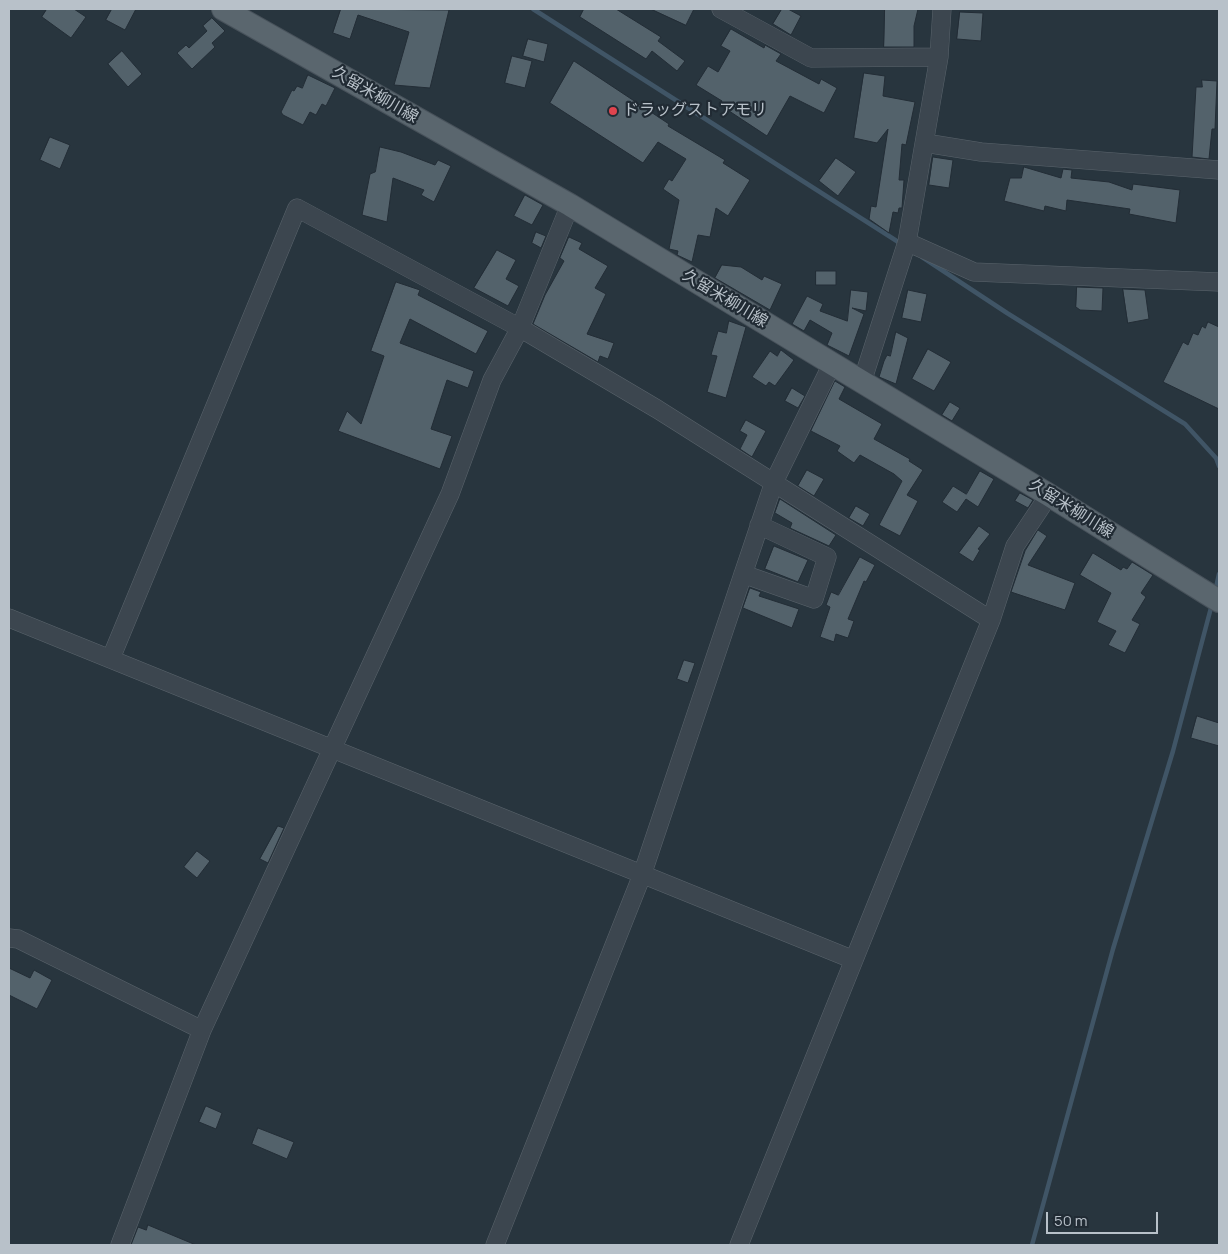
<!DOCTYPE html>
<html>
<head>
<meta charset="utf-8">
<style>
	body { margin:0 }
	#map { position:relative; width:1228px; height:1254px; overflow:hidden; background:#28353e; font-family:Manrope,sans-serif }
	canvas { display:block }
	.frame { position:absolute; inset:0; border:10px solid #b8c1c9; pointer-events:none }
	.scale { position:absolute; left:1046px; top:1212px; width:112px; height:22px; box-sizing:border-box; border:2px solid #b8c1c9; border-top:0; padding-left:6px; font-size:15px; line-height:18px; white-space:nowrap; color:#b8c1c9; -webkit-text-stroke:4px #212b34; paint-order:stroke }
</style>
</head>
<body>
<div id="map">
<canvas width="1228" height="1254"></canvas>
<div class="frame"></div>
<div class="scale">50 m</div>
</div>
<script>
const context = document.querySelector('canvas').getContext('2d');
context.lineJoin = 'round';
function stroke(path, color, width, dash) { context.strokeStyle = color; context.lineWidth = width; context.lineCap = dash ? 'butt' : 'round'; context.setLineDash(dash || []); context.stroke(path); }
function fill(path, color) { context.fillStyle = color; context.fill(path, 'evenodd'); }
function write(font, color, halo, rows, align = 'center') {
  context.font = font + ' Manrope,"Noto Sans JP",sans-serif'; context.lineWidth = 4.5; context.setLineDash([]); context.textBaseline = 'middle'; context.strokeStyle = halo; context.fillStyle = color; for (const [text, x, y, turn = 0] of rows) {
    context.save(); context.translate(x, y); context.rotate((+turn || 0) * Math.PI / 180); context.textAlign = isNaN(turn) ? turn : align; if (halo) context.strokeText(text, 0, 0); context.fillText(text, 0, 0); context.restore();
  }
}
stroke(new Path2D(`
	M533,9L903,245
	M922,257L1007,313L1185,424L1216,458L1219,466
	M1215,592L1219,574
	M1032,1245L1113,949L1173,751L1212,604`), '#405566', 4.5);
const building = new Path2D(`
	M47,9H74L86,17L71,38L42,17Z
	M112,9H136L125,30L106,20Z
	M341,9L449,10L430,88L394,85L409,32L358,15L350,39L333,33Z
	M584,9H616L661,37L658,41L685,61L677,71L652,51L646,59L580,17Z
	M651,9H694L686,25Z
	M782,9H788L801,16L791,35L773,24Z
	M885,9H918L914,26V47H884Z
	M960,12L983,13L981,41L957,39Z
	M212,18L225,31L212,43L215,47L192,69L177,53L186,45L189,48L207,31L203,26Z
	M731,29L764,48L765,45L781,54L776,61L819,84L821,79L837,88L824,113L790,96L767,136L720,105L722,101L696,85L708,66L718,72L730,51L721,46Z
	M528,39L548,44L544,62L523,56Z
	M122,51L142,74L128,87L108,64Z
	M512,56L532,61L525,88L505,83Z
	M574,61L669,124L668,126L725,160L723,163L750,180L728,216L716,208L710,237L698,235L692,262L677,255L678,251L669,249L679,200L663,189L669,179L672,181L686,159L658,142L643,163L550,103Z
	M864,73L885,76L883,96L915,102L906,145L902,144L899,180H904L902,208H899L898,213L893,212L889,233L869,219L871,206L876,207L888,129L877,143L854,138Z
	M308,75L335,88L326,106L322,104L316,115L310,112L303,125L283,115L281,112L292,90L294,91L297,86L302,88Z
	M1202,80L1217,81L1215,129H1212L1209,159L1192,157L1196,87H1202Z
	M50,137L70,145L60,169L40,160Z
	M380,147L401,152L435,165L438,160L451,166L434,202L421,195L424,190L393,178L387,222L362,215L370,174L375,172Z
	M933,157L953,160L949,188L929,185Z
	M836,158L856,172L838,196L819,181Z
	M1024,167L1061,178L1063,169L1072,170L1071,178L1109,182L1132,190L1133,184L1180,190L1176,223L1129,214L1130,209L1067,200L1066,211L1045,206L1044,211L1004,201L1010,178H1021Z
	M525,195L543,205L532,225L514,216Z
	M536,232L546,236L541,248L532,243Z
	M569,237L582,243L579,249L608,266L595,288L606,294L587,334L614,343L608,359L600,356L598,362L533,324L545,295L564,261L560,258Z
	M497,250L516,260L506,279L519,286L508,306L474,288Z
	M722,265L741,267L762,280L764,276L782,284L770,310L715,278Z
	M816,271H836V285H816Z
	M396,282L420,290L418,295L488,331L476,354L410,319L400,343L474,371L468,388L447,380L431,429L452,436L440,469L338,431L347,411L361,424L384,356L371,351Z
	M1077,287L1103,288L1102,311L1080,310L1076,307Z
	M1123,289L1145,290L1149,319L1128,323Z
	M851,290L868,292L866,311L852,308L864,314L849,356L827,345L832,333L810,320L804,331L792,324L807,296L823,304L820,311L847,321Z
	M908,290L927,294L921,322L902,318Z
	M729,321L746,327L726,398L707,392L717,356L711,355L718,331L726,333Z
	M1208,322L1219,327V409L1163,382L1183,342L1188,345L1193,333L1198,335L1202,326L1205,328Z
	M896,332L908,338L896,384L879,377L884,361L887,355L890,356Z
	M928,349L951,362L934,391L912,379Z
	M781,350L794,360L775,386L769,382L766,386L752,377L770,351L777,356Z
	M835,381L845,387L839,399L882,424L874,439L910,459L909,461L923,470L907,495L918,501L900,536L879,525L902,481L894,474L860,455L854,463L837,451L840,446L811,431Z
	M792,388L805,396L798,408L785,401Z
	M950,402L960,408L952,421L942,415Z
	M746,420L766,431L752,457L740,449L747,435L740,431Z
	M807,470L824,479L814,496L798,486Z
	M980,471L994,479L978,507L966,499L957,512L942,502L953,486L966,494Z
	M1020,493L1033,500L1028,508L1015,501Z
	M780,499L836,535L829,546L790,528L792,523L775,513Z
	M856,506L870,514L863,526L849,518Z
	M979,526L990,534L978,549L980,550L973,562L959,553Z
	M1038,530L1047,536L1028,565L1075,583L1065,610L1011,592L1025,551Z
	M774,546L808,560L798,582L765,569Z
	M1093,553L1121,570L1123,567L1127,569L1132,562L1153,575L1141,593L1146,597L1132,620L1140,624L1125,653L1108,645L1116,631L1097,622L1111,593L1080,575Z
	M860,557L875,565L866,582L864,581L848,619L854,621L848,638L836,634L834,642L820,637L830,607L826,605L831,592L838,595Z
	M750,588L761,592L759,596L799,609L792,628L743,608Z
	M684,660L695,663L688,683L677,679Z
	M1197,716L1219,723V746L1191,738Z
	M278,826L284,828L268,863L260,859Z
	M197,851L210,861L197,878L184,867Z
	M9,968L30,978L34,970L52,980L37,1009L9,995Z
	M206,1106L222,1113L216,1129L199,1122Z
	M258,1128L294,1142L287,1159L252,1144Z
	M148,1225L196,1245H131L138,1227L146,1230Z`);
fill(building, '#53626b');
stroke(building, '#232d36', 1);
const minor = new Path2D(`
	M721,9L811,58L939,57
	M925,143L981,152L1219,170
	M907,242L974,272L1219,282
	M862,382L907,242L939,57L942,9
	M743,574L814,599L827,557L759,525
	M9,618L854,960
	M111,658L297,208L520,328L657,409L991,620
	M9,938L18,939L202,1030
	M120,1245L202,1030L450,494L492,380L520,328L570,205
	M495,1245L642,875L774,482L832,364
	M739,1245L991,620L1015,546L1049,495`);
const major = new Path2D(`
	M223,9L570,205L1049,495L1219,601`);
stroke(minor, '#5a646c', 19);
stroke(major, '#48525b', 24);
stroke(minor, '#3c464f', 18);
stroke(major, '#5a666e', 22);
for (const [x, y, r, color] of [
	[613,111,5,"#e0444e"]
]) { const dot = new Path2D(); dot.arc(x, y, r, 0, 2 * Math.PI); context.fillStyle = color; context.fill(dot); stroke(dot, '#212b34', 2); }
write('16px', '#b8c1c9', '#212b34', [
	["久留米柳川線",375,95,30],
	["久留米柳川線",725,299,31],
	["久留米柳川線",1071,509,32]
]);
write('16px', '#b8c1c9', '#212b34', [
	["ドラッグストアモリ",623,111]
], 'left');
</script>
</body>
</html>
